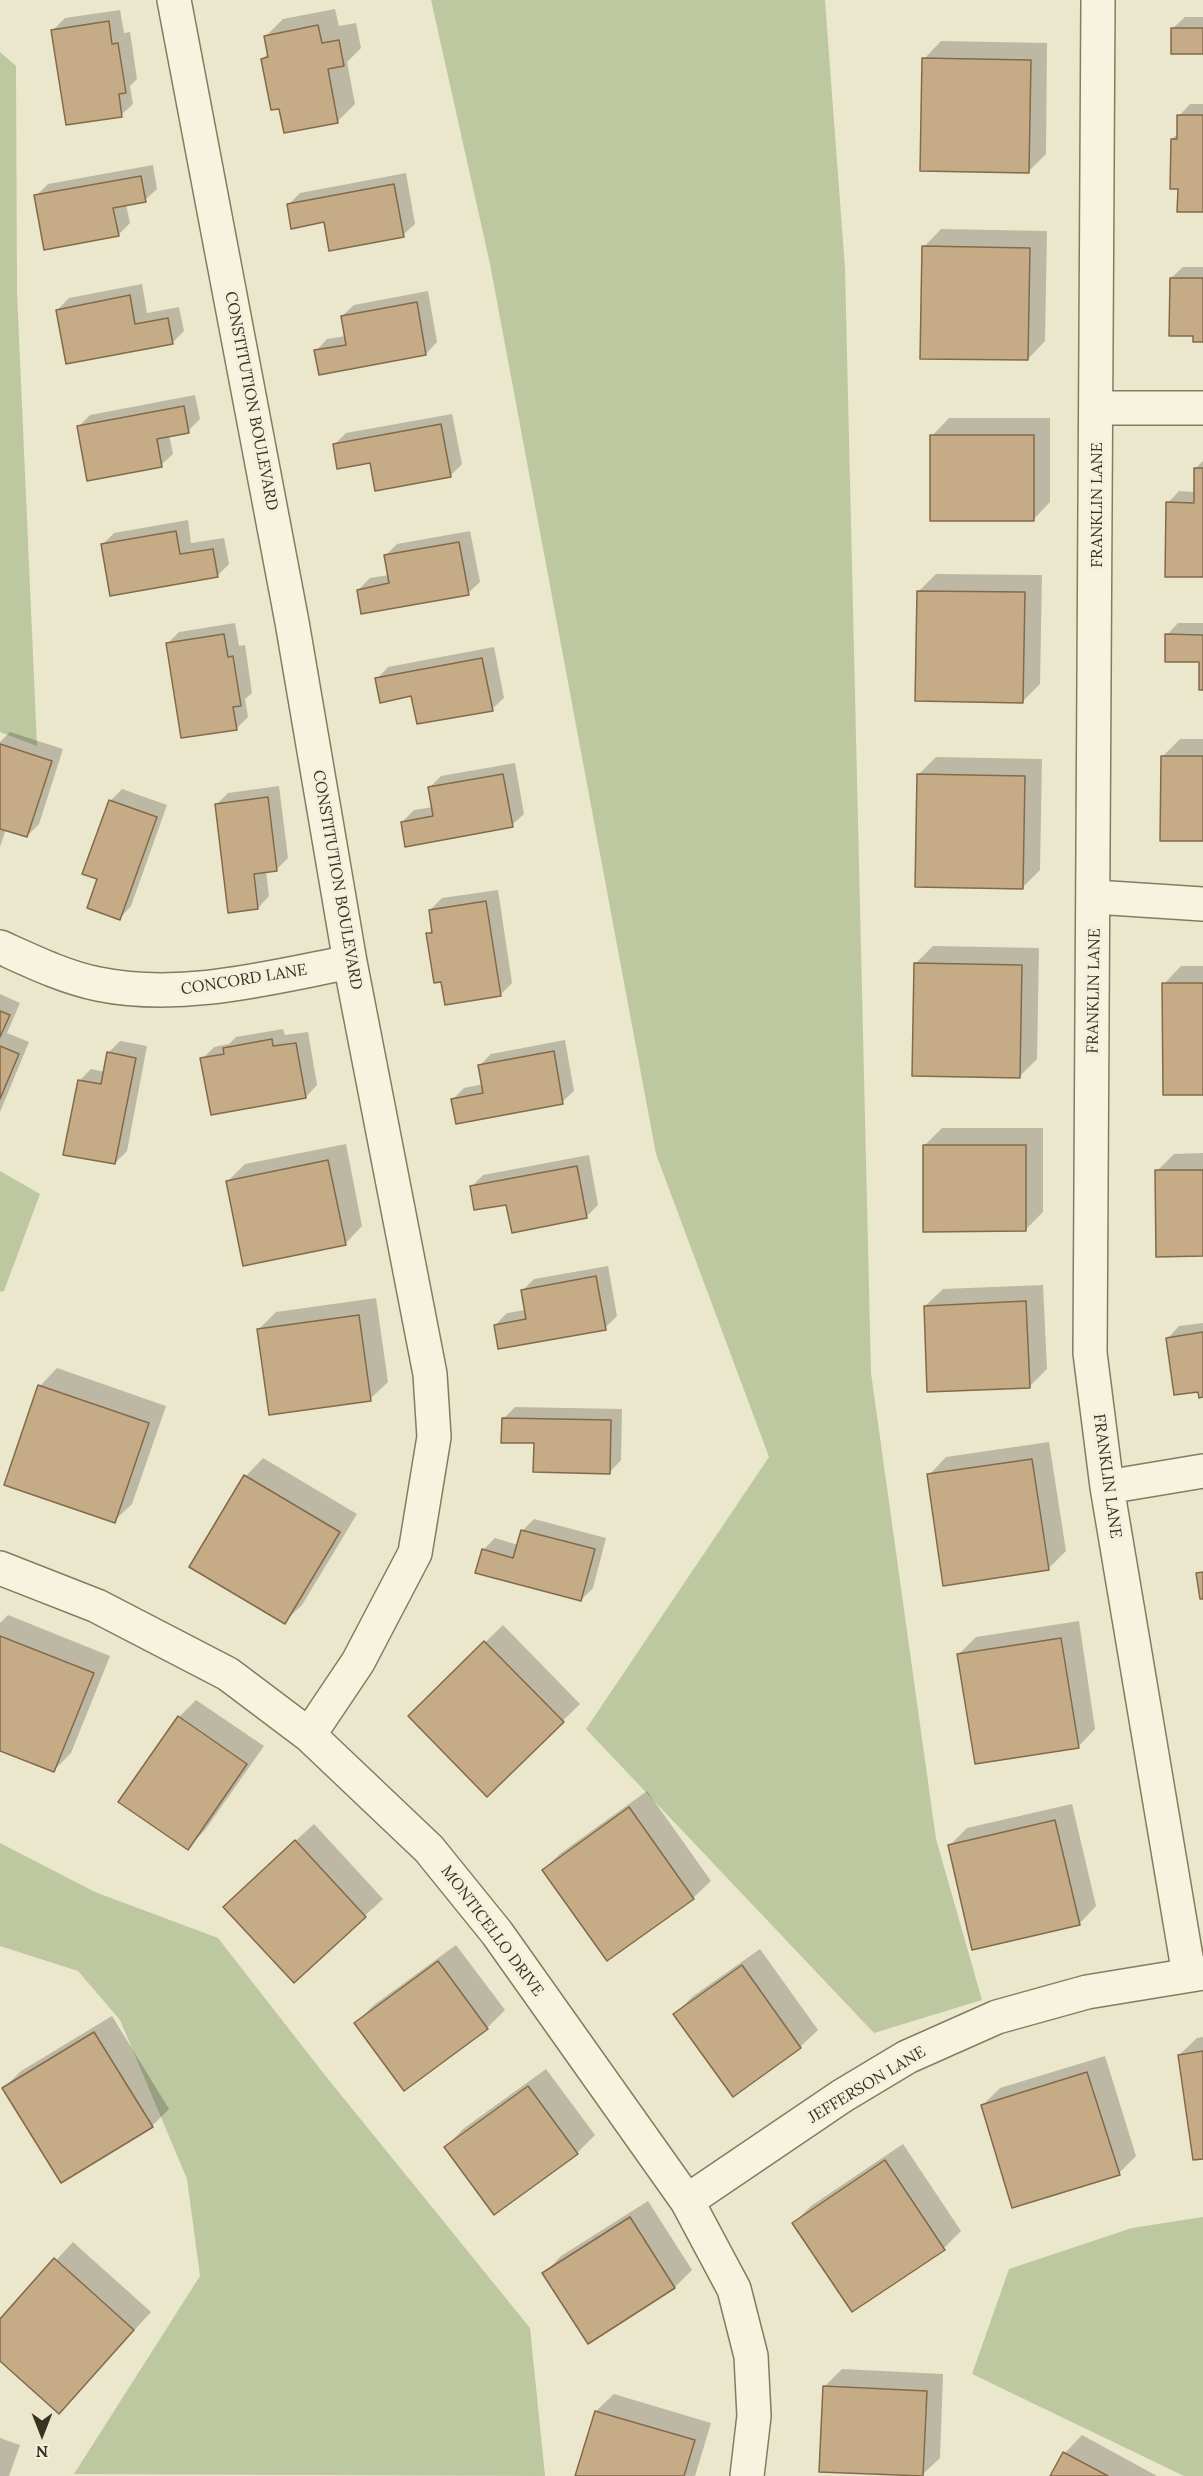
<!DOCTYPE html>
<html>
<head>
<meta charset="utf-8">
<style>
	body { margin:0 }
	#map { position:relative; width:1203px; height:2476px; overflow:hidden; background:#ebe7cc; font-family:Lora,serif }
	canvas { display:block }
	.north { position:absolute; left:12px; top:2404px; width:60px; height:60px; -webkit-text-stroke:4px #f3f0db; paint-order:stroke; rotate:180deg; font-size:16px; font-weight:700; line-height:24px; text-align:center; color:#393123 }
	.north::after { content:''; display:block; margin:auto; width:21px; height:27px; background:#393123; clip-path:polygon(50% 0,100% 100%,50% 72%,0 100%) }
</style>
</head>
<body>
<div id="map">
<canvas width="1203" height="2476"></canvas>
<div class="north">N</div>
</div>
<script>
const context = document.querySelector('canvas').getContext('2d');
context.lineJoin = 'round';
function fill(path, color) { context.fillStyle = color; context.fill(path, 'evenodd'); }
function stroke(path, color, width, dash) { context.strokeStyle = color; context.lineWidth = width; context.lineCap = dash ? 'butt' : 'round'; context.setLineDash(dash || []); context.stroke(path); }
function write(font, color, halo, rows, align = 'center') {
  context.font = font + ' Lora,serif'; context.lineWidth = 6; context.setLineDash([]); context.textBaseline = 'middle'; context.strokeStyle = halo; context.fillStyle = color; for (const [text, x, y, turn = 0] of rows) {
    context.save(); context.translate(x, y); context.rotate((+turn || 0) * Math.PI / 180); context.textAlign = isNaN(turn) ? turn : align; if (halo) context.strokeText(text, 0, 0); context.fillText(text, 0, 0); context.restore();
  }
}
fill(new Path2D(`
	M431,0H825L845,269L871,1373L936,1839L982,2000L874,2033L586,1729L769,1457L656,1154L490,264Z
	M0,52L16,66L17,292L37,746L0,732Z
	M0,1171L40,1194L4,1291L0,1292Z
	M0,1843L95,1892L218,1938L324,2074L530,2328L545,2476L74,2474L200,2276L187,2179L120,2020L78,1971L0,1946Z
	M1203,2217V2476H1184L972,2374L1009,2269L1132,2228Z`), '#bdc8a1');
fill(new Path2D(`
	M335,9L339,26L356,23L361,48L347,62L355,104L338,121L285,131L280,107L262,59L269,53L265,37L283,19Z
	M120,10L124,33L130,32L137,79L130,86L133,104L121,115L53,30L65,18Z
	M1185,17H1203V53L1173,28Z
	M941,41L1047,43L1046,154L1028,172L924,59Z
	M1190,104H1203V210L1179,187L1172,139L1178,133L1179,116Z
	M153,165L157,189L145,200L126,204L130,223L118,235L36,196L48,184Z
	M406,173L415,224L403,235L325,221L288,205L300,193Z
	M941,229L1047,231L1045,341L1028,359L924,247Z
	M1183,267H1203V341L1194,334L1171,278Z
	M142,284L147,313L179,307L184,331L172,343L57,310L69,298Z
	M428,291L437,342L426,354L316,351L327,339L346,336L342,316L354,305Z
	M195,395L200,419L188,431L169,435L173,454L161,465L78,427L90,415Z
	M452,414L462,464L450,476L334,445L346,433Z
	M949,418H1050V502L1033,520L932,436Z
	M1203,461V576L1168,503L1179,491L1195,492V469Z
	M188,520L191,543L224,538L229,564L217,576L102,545L114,533Z
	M470,531L480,582L468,593L358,590L370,578L389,575L385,556L397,544Z
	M936,574L1042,575L1040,684L1023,701L918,592Z
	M235,623L239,646L245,645L252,693L245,699L248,717L236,729L168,643L179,632Z
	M1178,623H1203V688L1201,661L1167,635Z
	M494,647L504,698L492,709L413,695L377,679L388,667Z
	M10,732L63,749L39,824L27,836L6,829L0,847V742Z
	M1180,739H1203V840L1163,756Z
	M936,757L1042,759L1040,870L1023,887L919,774Z
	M515,763L524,814L512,825L402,822L414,810L433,807L429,788L441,776Z
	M279,786L288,858L276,870L266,871L269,896L258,908L216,805L228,793Z
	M122,789L167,805L131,906L120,918L110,801Z
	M498,890L512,983L500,995L442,980L428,934L433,929L430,910L442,898Z
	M933,946L1039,948L1037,1059L1020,1076L916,963Z
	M1181,966H1203V1093L1164,984Z
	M0,994L20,1003L7,1033L29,1042L0,1112Z
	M283,1029L285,1035L308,1032L317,1085L306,1097L202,1059L214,1047L229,1044L236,1037Z
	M565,1040L574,1091L562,1102L452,1100L464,1088L483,1084L479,1066L491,1054Z
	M120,1041L147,1046L127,1151L115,1163L79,1081L91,1069L105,1072L108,1053Z
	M942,1128H1043V1212L1026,1229L925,1145Z
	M346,1144L362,1226L345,1244L227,1182L245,1164Z
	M1203,1153V1255L1157,1171L1174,1154Z
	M589,1155L598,1205L586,1217L507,1203L471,1187L483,1175Z
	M608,1266L617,1316L605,1328L495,1325L507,1313L526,1310L522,1291L534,1279Z
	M1043,1285L1047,1369L1030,1386L925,1306L943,1289Z
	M376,1298L388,1382L370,1399L259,1329L276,1312Z
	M1203,1323V1395L1168,1338L1179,1326Z
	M57,1368L166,1406L132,1504L114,1521L40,1386Z
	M515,1407L622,1409L621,1460L610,1472L535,1442L503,1419Z
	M1049,1442L1066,1551L1048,1569L929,1475L946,1457Z
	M263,1458L357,1514L302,1605L284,1622L191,1566L246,1476Z
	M534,1519L606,1538L593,1588L581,1600L483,1550L495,1538L518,1545L522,1531Z
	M8,1615L110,1656L71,1753L53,1771L0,1749V1623Z
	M1079,1621L1095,1729L1078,1747L959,1654L976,1637Z
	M503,1625L580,1704L487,1795L410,1716Z
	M196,1700L264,1746L205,1830L188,1848L179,1717Z
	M647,1791L711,1881L693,1898L543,1870L561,1853Z
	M1072,1804L1096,1906L1079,1924L949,1846L967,1828Z
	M314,1824L383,1899L294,1981L243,1889Z
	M456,1945L505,2010L487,2028L405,2088L356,2023L374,2005Z
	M760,1949L818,2030L800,2047L675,2014L692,1997Z
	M112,2016L169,2109L152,2126L4,2088L21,2071Z
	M1203,2037V2157L1179,2055L1197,2038Z
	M1105,2056L1136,2156L1119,2173L982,2106L1000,2088Z
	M546,2069L595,2135L578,2152L494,2213L446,2147L463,2129Z
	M903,2144L961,2231L944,2248L794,2223L811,2206Z
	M648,2201L692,2270L675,2287L588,2342L544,2274L561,2256Z
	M73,2242L151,2312L76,2394L0,2359V2321Z
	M842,2369L943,2374L940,2458L922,2475L824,2387Z
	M614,2394L711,2423L695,2476H576L596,2411Z
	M1082,2435L1157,2476H1052L1065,2453Z
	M0,2438L20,2445L9,2476H0Z`), '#0003');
const building = new Path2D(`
	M109,21L112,44L118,43L126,93L119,94L122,117L66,125L51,30Z
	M318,25L322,43L339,40L344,66L328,69L338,123L284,133L279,109L271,110L261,59L268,57L264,36Z
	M1171,28H1203V54H1171Z
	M922,58L1031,60L1029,173L920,171Z
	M1177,115H1203V212H1177L1178,189H1170L1171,139H1177Z
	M141,176L146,202L113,208L119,236L44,250L34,195Z
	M394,184L404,237L329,251L324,222L291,229L287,204Z
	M922,246L1030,248L1028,360L920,359Z
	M1170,278H1203V342H1193V336H1169Z
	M130,295L135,324L168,318L173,344L66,364L56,310Z
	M417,302L426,355L319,375L314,350L346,345L341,316Z
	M184,406L189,433L157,439L162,467L87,481L77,426Z
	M441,424L451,477L375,491L370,463L337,469L333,444Z
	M930,435H1034V521H930Z
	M1194,468H1203V577H1165L1166,502L1194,503Z
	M176,531L180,554L213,549L218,577L110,596L101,544Z
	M459,542L469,595L361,614L357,590L389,583L384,555Z
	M917,591L1025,592L1023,703L915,701Z
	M224,634L228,657L233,656L241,706L233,707L237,730L181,738L166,643Z
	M1165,634L1203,635V690H1199V662H1165Z
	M482,658L493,711L417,724L411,696L380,703L375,678Z
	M0,744L52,761L27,837L0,829Z
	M1161,756H1203V841H1160Z
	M503,774L513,827L405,847L401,822L433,816L428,787Z
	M917,774L1025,776L1023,889L915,887Z
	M268,797L277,871L254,874L258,909L228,913L215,804Z
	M109,800L157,817L120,920L87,908L97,879L82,874Z
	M486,901L501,996L445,1005L441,982L434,983L426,933H432L429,910Z
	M914,963L1022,965L1020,1078L912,1076Z
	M1162,983H1203V1095H1163Z
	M0,1011L10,1015L0,1037Z
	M272,1039L273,1046L296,1043L306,1098L211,1115L200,1058L224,1054L223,1048Z
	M0,1046L19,1054L0,1099Z
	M554,1051L563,1104L456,1124L451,1099L483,1093L478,1065Z
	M107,1052L136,1058L115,1164L63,1155L78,1080L101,1084Z
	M923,1145H1026V1231L923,1232Z
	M328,1160L346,1245L243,1266L226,1181Z
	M577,1166L587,1218L512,1233L506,1205L474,1210L470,1186Z
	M1155,1170H1203V1256L1156,1257Z
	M596,1276L606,1330L498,1349L494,1325L526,1319L521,1290Z
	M1026,1301L1030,1388L927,1392L924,1306Z
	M359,1315L371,1401L269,1415L257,1329Z
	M1203,1332V1397L1199,1398L1198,1392L1174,1395L1166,1338Z
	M38,1385L149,1423L115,1523L4,1485Z
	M502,1418L611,1420L610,1474L533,1472L534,1443H501Z
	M1032,1459L1049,1570L943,1586L927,1474Z
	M244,1475L340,1532L285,1624L189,1567Z
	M521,1530L595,1549L581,1601L475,1573L482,1549L513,1558Z
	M1203,1572V1599H1200L1196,1573Z
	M0,1636L94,1673L54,1772L0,1751Z
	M1061,1638L1079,1748L975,1764L957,1654Z
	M484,1641L564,1722L487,1797L408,1716Z
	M178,1716L247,1764L188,1850L118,1802Z
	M629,1807L694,1899L607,1961L542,1870Z
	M1055,1820L1080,1925L972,1950L948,1845Z
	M295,1840L366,1917L294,1983L223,1907Z
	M438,1961L488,2029L404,2091L354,2023Z
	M742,1965L801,2048L733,2097L673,2014Z
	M94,2032L153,2127L61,2183L2,2088Z
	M1203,2051V2159L1193,2160L1178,2055Z
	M1087,2072L1120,2175L1012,2208L981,2105Z
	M528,2086L578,2154L494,2215L444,2147Z
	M885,2160L945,2250L852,2312L792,2223Z
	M630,2217L675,2288L588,2344L542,2273Z
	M54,2258L134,2330L59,2414L0,2361V2319Z
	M823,2386L927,2391L923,2476L819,2472Z
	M595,2411L695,2440L684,2476H575Z
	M1063,2452L1108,2476H1050Z`);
fill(building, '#c5ab86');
stroke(building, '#836a4a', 1.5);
const street = new Path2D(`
	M174,0L292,622L350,962L430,1374L434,1437L415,1553L358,1662L309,1735
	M1098,0L1090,1353L1107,1487L1189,1975
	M1098,408H1203
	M1095,897L1203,904
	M0,947C31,961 64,977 98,984C182,1001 268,978 350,962
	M1107,1487L1203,1471
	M0,1568L97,1606L228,1674L309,1735L429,1849L497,1933L687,2201L734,2289L751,2356L754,2416L747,2476
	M687,2201L842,2096L907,2057L997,2017L1087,1992L1203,1973`);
stroke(street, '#867b61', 36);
stroke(street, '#f6f3df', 33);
write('16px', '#393123', '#f3f0db', [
	["CONSTITUTION BOULEVARD",251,401,79],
	["FRANKLIN LANE",1097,505,-90],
	["CONSTITUTION BOULEVARD",337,880,80],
	["CONCORD LANE",244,980,-9],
	["FRANKLIN LANE",1094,991,-89],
	["FRANKLIN LANE",1107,1476,82],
	["MONTICELLO DRIVE",492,1931,53],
	["JEFFERSON LANE",867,2085,-31]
]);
</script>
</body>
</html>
